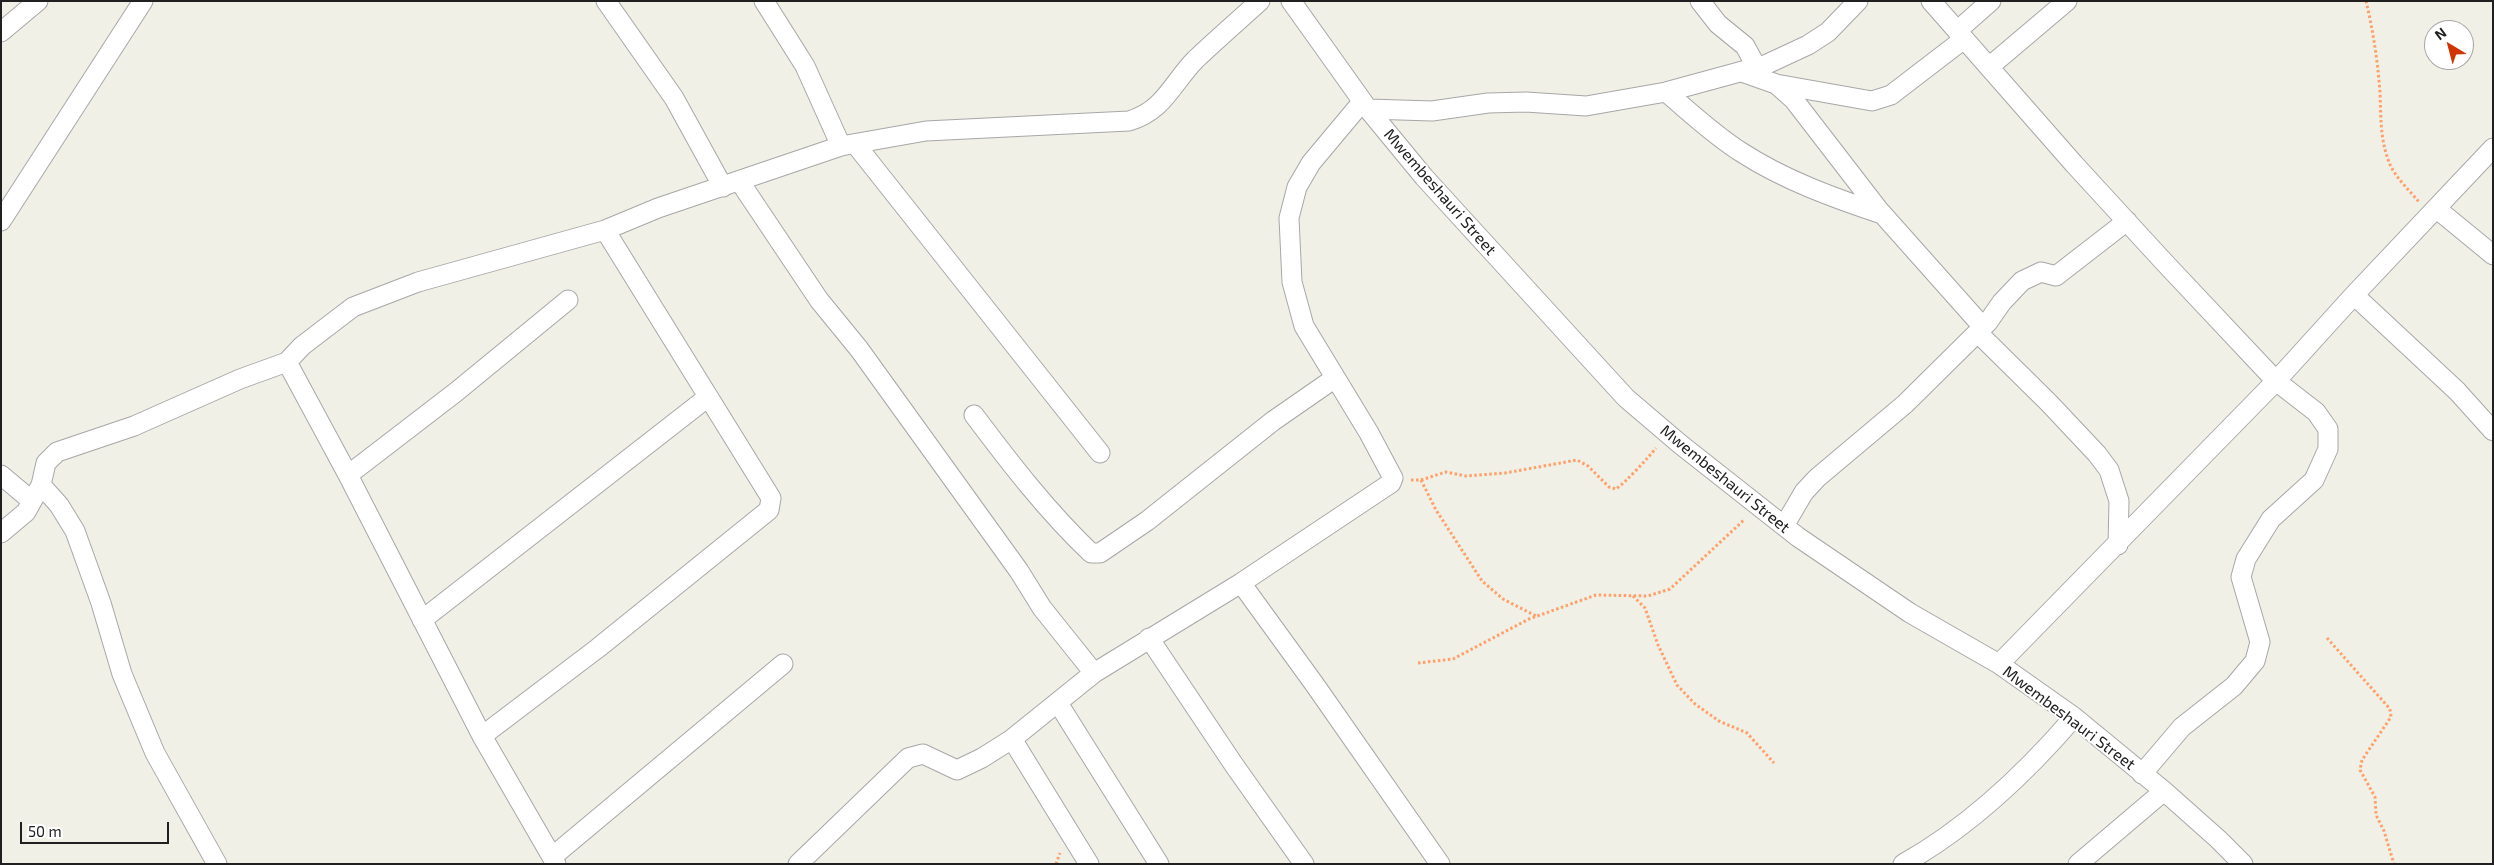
<!DOCTYPE html>
<html>
<head>
<meta charset="utf-8">
<style>
	body { margin:0 }
	#map { position:relative; width:2494px; height:865px; overflow:hidden; background:#f1f0e6; font-family:"Exo 2",sans-serif }
	canvas { display:block }
	.frame { position:absolute; inset:0; border:2px solid #202020; pointer-events:none }
	.north { position:absolute; left:2424px; top:20px; width:50px; height:50px; box-sizing:border-box; background:#fff; border:1px solid #a6a6a6; border-radius:50%; rotate:323deg; font-size:14px; font-weight:700; line-height:20px; text-align:center; color:#202020 }
	.north::after { content:''; display:block; margin:auto; width:18px; height:22px; background:#d03500; clip-path:polygon(50% 0,100% 100%,50% 72%,0 100%) }
	.scale { position:absolute; left:20px; top:822px; width:149px; height:22px; box-sizing:border-box; border:2px solid #202020; border-top:0; padding-left:6px; font-size:15px; line-height:18px; white-space:nowrap; color:#202020; -webkit-text-stroke:4px #fff; paint-order:stroke }
</style>
</head>
<body>
<div id="map">
<canvas width="2494" height="865"></canvas>
<div class="frame"></div>
<div class="north">N</div>
<div class="scale">50 m</div>
</div>
<script>
const context = document.querySelector('canvas').getContext('2d');
context.lineJoin = 'round';
function stroke(path, color, width, dash) { context.strokeStyle = color; context.lineWidth = width; context.lineCap = dash ? 'butt' : 'round'; context.setLineDash(dash || []); context.stroke(path); }
function write(font, color, halo, rows, align = 'center') {
  context.font = font + ' "Exo 2",sans-serif'; context.lineWidth = 4; context.setLineDash([]); context.textBaseline = 'middle'; context.strokeStyle = halo; context.fillStyle = color; for (const [text, x, y, turn = 0] of rows) {
    context.save(); context.translate(x, y); context.rotate((+turn || 0) * Math.PI / 180); context.textAlign = isNaN(turn) ? turn : align; if (halo) context.strokeText(text, 0, 0); context.fillText(text, 0, 0); context.restore();
  }
}
const minor = new Path2D(`
	M606,1L674,98L723,187
	M764,1L805,66L841,146
	M1291,1L1368,109L1424,177L1626,398L1680,444L1798,537L1910,613L1999,664L2074,717L2164,791L2218,839L2243,864
	M1700,1L1718,24L1745,46L1757,68
	M1931,1L2074,164L2164,262L2276,381L2316,412L2328,429V449L2314,480L2271,519L2246,559L2241,577L2260,642L2255,661L2234,686L2182,727L2142,774
	M1957,31L1991,1
	M1,32L38,1
	M1989,67L2067,1
	M1742,72L1776,84L1872,101L1891,95L1964,39
	M1776,84L1794,100L1878,209L1983,327
	M1666,92C1691,113 1714,135 1741,152C1784,180 1834,198 1882,214
	M1368,109L1432,111L1488,103L1526,102L1586,106L1666,92L1765,65L1808,45L1828,32L1858,1
	M856,145L1100,453
	M740,182L819,300L859,349L1019,571L1042,608L1094,673
	M2437,209L2493,255
	M1,221L143,1
	M2354,295L2457,391L2493,431
	M1978,333L2049,403L2097,454L2109,470L2119,501L2118,545
	M287,362L348,475L482,736L556,864
	M974,415C1010,463 1047,511 1091,553H1100L1147,521L1273,421L1335,378
	M1,475L32,501
	M348,475L456,392L568,300
	M41,485L59,505L75,531L101,603L122,674L155,753L217,864
	M1784,526L1804,492L1817,478L1905,404L1988,322L2002,302L2022,281L2041,272L2056,276L2127,221
	M1,533L26,512L41,485L46,463L57,452L134,426L240,379L287,362L302,346L353,307L418,282L605,230L658,208L841,146L926,131L1129,121C1165,110 1172,83 1196,59C1217,39 1239,20 1260,1
	M1241,583L1315,685L1440,864
	M422,620L708,397
	M1149,638L1234,765L1304,864
	M1999,664L2276,381L2354,295L2493,148
	M1058,703L1159,864
	M482,736L598,648L769,510L771,498L605,230
	M1012,739L1089,864
	M552,857L783,664
	M798,864L908,758L923,754L957,770L982,758L1012,739L1094,673L1241,583L1391,483L1393,478L1369,433L1304,326L1292,282L1289,218L1297,187L1311,163L1362,102
	M1903,864C1969,827 2025,774 2074,717
	M2078,864L2164,791`);
stroke(minor, '#a7a7a7', 21);
stroke(new Path2D(`
	M2366,1C2373,30 2378,63 2380,93C2381,117 2380,139 2389,162C2394,176 2409,190 2419,202
	M1411,480H1421L1446,472L1466,476L1505,473L1577,460L1588,466L1609,487L1616,489C1625,483 1648,458 1656,448
	M1421,480L1436,510L1482,581L1503,599L1536,616
	M1633,596L1645,608L1658,645L1677,685L1695,704L1719,721L1747,733L1774,763
	M2327,638L2390,709L2391,717L2362,760L2360,770L2375,797L2376,815L2384,831L2394,864
	M1418,663L1453,659L1529,619L1596,595L1648,596L1670,589L1745,519
	M1056,864L1060,853`), '#ff9f69', 3, [2.5, 2.5]);
stroke(minor, '#fff', 19);
write('16px', '#202020', '#fff', [
	["Mwembeshauri Street",1440,192,49],
	["Mwembeshauri Street",1725,479,39],
	["Mwembeshauri Street",2069,718,37]
]);
</script>
</body>
</html>
